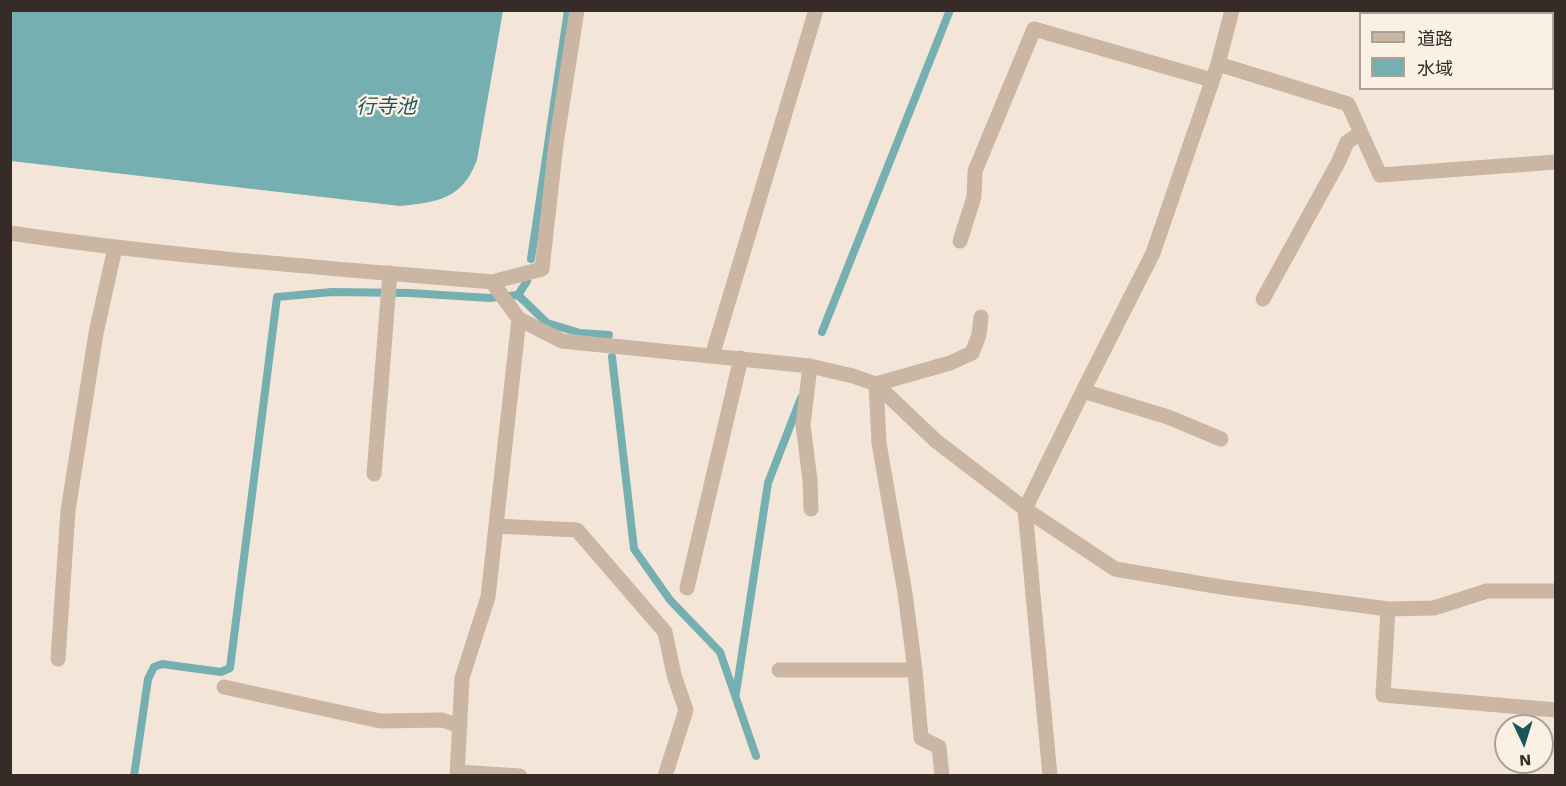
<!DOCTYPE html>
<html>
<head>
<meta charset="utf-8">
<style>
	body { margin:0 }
	#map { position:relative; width:1566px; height:786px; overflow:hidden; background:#f3e6d8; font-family:"Work Sans","Noto Sans JP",sans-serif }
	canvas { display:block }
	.frame { position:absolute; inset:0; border:12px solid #362b26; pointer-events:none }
	.legend { position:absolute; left:1359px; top:12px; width:195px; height:78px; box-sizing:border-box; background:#faf0e4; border:2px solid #aca198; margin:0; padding:8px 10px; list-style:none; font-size:18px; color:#362b26 }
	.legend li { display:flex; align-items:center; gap:12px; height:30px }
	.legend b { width:30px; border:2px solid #aca198 }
	.north { position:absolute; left:1494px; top:714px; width:60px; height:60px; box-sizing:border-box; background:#faf0e4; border:2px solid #aca198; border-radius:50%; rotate:176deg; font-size:16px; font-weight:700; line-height:24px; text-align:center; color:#362b26 }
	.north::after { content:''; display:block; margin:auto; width:21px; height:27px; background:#19555a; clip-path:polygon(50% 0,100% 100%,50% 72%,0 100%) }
</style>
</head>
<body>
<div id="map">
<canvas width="1566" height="786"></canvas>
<div class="frame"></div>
<ul class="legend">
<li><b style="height:8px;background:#cbb5a3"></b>道路</li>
<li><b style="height:16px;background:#75afb1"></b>水域</li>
</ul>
<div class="north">N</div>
</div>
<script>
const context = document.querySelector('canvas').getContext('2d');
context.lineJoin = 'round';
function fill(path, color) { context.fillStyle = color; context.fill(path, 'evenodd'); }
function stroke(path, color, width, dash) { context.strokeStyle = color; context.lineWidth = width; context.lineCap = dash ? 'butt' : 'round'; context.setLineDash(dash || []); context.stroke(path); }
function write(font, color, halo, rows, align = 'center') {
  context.font = font + ' "Work Sans","Noto Sans JP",sans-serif'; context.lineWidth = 5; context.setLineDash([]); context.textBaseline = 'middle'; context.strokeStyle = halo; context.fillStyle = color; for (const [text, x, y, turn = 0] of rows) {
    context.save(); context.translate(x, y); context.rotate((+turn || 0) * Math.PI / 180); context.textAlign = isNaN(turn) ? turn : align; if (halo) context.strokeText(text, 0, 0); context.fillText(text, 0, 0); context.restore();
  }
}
fill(new Path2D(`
	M11,10H503V11L477,160C462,200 437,202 400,206L11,161Z`), '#75afb1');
stroke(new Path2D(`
	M531,259L568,10
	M527,281L518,295L547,323L580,333L609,335
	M822,332L950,10
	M612,357L634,549L670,600L720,652L756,756
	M736,693L768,483L801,398
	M134,776L148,679L154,667L162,664L221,672L230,668L277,297L332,292L410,293L489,298L518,295`), '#75afb1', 8);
stroke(new Path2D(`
	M1552,30H1556
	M1218,64L1348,104L1380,175L1556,162
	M10,233C171,257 330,268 492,282L519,319L562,341L810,366L853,376L876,384L936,441L1025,509L1115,569L1221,587L1388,609L1434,608L1487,591H1556
	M960,241L974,197L975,171L1034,29L1212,80
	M492,282L542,269L556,144L577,10
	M1263,299L1339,161L1347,142L1361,133
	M712,356L816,10
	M810,366L803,425L810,480L811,509
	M1083,391L1168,417L1221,439
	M374,474L390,273
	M496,526L577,530L665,632L674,675L686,710L665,776
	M687,588L741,358
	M1388,609L1383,695L1556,710
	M58,659L68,511L96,333L115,248
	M779,670H915
	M224,687L380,721L442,720L460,726
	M457,772L520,776
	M457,776L462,678L488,597L519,319
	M942,776L939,747L921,738L915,670L905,593L879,443L876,384L950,363L972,353L979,335L981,317
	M1050,776L1025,509L1083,391L1153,253L1218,64L1232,10`), '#cbb5a3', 15);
write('italic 20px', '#19555a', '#faf0e4', [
	["行寺池",386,107]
]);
</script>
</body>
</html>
